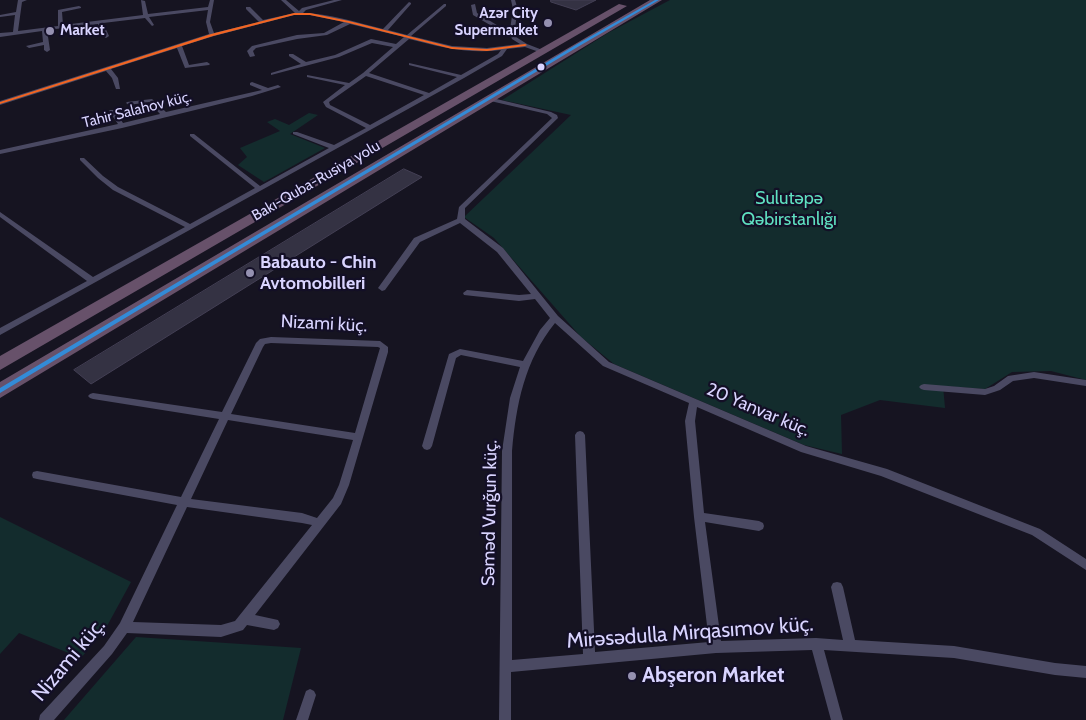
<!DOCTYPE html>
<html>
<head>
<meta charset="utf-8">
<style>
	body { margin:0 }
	canvas { display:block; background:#161421 }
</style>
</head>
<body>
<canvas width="1086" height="720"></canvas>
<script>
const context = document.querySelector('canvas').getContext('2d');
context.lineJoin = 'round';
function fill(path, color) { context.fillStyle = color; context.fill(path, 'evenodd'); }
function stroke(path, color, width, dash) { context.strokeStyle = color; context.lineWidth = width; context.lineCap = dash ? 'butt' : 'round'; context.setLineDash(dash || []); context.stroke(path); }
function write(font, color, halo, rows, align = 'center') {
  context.font = font + ' Cabin,sans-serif'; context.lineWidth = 4.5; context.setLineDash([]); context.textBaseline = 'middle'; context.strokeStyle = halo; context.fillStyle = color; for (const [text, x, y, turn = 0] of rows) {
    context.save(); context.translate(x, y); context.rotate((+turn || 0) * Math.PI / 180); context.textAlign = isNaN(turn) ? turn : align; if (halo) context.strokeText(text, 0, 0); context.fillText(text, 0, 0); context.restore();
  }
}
fill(new Path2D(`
	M670,0H1086V380L1051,371L1012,372L985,389L943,386L945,408L880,400L841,415L842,454L804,445L614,364L581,337L494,238L464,217L571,115L502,100L608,33Z
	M309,113L318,115L290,134L325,148L264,182L238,165L247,157L240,148L280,131L267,122L275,119L289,125Z
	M0,517L131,582L107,626L81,658L19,633L0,654Z
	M136,637L301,648L283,720H64Z`), '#132c2d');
const building = new Path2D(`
	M551,0H596L576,10L551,2Z
	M404,169L422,177L91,384L74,370Z`);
fill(building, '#343243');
stroke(building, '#433f54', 1);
fill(new Path2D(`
	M18,0H27L22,2L18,31L58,26V10L79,6L81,7V8L62,12L63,25L143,15L141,0L145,1L148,14L208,7L210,0H214L210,22L214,33L259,22L246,9V7H250L263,20L295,13L281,0H286L299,11L302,8L334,0H342L306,10L303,13C328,13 358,23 383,29L409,2L411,3V4L388,30L407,35L444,4H446V6L411,36L452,46L487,48L520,44L512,39L510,33L502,32L473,15L471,5L475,4L477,13L505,30H510L513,9L511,0H515C520,12 513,25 516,37L527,44L545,51L542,53L525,47L507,49L502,56L464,78L0,335V328L87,281L0,217V212L93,277L185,227L113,190L98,178L80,160V158H84L103,176L118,187L190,224L255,188L190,136V134H194L260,186L329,148L293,134V132H297L334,145L366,128L326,107L323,102L345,85L307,77V75L349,83L363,73L393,47L372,43L339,57L271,75V73L301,64L289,56V54H293L306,62L335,55L371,39L396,44L404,37L350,24L327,35L297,39L256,48L253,51L255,56L250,57L247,51L252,46L297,35L324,33L344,22L310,15H294L214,36L182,46L189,65L207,62L210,64L209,65L185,68L177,48L111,69L118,78L120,89H116L112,78L106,71L0,105V101L209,34L206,22L208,10L149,17L154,25L152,26L145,18L103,23L109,36L106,38L103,36L98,24L47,30L50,50L47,52L44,50V45L29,48L26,46L43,42L42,31L0,37V33L13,32L15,15L0,17V15L16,12ZM409,39C440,47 468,54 501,50L498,54L461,75L409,63V65L457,77L429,93L369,73ZM366,76L424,95L370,125L330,105L329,102Z
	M252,82L268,88L278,85L281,87L252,96L122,128L0,154V150L118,124L109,111L110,110H114L123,123L160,114L149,102L129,105L126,103L127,102L152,99L166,112L262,90L250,85V83Z
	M488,97L551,112L557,115L558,118L465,208V219L503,248L558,316L609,362L806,446L887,469L1040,529L1086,559V570L1032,535L881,476L801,452L697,407L695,421L704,513L759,521L763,523L764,526L763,529L759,531L705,522L721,641L816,638L843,640L831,587L833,583L837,582L841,583L843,587L855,640L954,646L1055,663L1086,666V678L1055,675L954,658L824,650L843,720H831L812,650L716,653L511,672V720H499L502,451L510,398L520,367L461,355L456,358L432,446L430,449L427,450L424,449L422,446L449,354L460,349L523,361L540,330L550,318L535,299L519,301L464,295L463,293L467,290L519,295L531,294L497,252L460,223L420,242L385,290L382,291L378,288L414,238L457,219L459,207L552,118L547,114L486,100L485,99ZM555,323L603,366L689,403L685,421L694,517L709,642L595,652L585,435L583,432L580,431L577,432L575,435L583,654L512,660V451C516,404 525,360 555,323Z
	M271,337L380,341L388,347V352L349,485L341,504L255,615L278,620L280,624L278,628L274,630L247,625L243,630L221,637L127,633L112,654L54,720H39L40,715L104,646L120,623L177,505L37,479L33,478L32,475L33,472L37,471L181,497L219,419L93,399L90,398L88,396L90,394L93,393L222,412L256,343L260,339ZM271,343L378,347L380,348L355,433L231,414L263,347L265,344ZM228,420L353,440L339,485L333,498L317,518L302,513L191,499ZM187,507L302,523L312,525L235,621L221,625L133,622Z
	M1034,372L1086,380V386L1034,378L1013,381L1000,390L985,395L924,390L921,389L919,387L921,385L924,384L985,389L994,386L1008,376Z
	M310,689L314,691L316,695L308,720H296L306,691Z`), '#4a4962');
fill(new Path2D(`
	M650,0H662L0,398V382Z
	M619,4L627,6L0,370V356Z`), '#67516a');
fill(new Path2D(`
	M294,13H310L349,21L452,47L487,49L525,44L527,45L525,46L487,51L452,49L349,23L310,15H294L213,36L0,104V102L211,34Z`), '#f26522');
fill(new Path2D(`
	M655,0H659L581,45L0,393V388L579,43Z`), '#338bd7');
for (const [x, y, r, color] of [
	[548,23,5,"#9591b1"],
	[50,31,5,"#9591b1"],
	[541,67,4.5,"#d9d4ff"],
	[250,273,5,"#9591b1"],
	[632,676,5,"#9591b1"]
]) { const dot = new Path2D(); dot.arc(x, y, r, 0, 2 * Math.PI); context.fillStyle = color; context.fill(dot); stroke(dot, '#130f26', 2); }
write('bold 15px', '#d9d4ff', '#130f26', [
	["Azər City",538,14],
	["Supermarket",538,31],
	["Market",60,31,"left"]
], 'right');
write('15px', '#d9d4ff', '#130f26', [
	["Tahir Salahov küç.",137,110,-14],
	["Bakı-Quba-Rusiya yolu",316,181,-30]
]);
write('18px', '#5fe0c0', '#130f26', [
	["Sulutəpə",789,199],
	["Qəbirstanlığı",789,220]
]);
write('bold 18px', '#d9d4ff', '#130f26', [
	["Babauto - Chin",260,263],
	["Avtomobilleri",260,284]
], 'left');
write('18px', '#d9d4ff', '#130f26', [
	["Nizami küç.",324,324,3],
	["20 Yanvar küç.",758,410,23],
	["Səməd Vurğun küç.",490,513,-89]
]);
write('21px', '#d9d4ff', '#130f26', [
	["Mirəsədulla Mirqasımov küç.",690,633,-4],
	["Nizami küç.",69,660,-50]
]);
write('bold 21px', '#d9d4ff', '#130f26', [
	["Abşeron Market",642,676]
], 'left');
</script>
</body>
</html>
